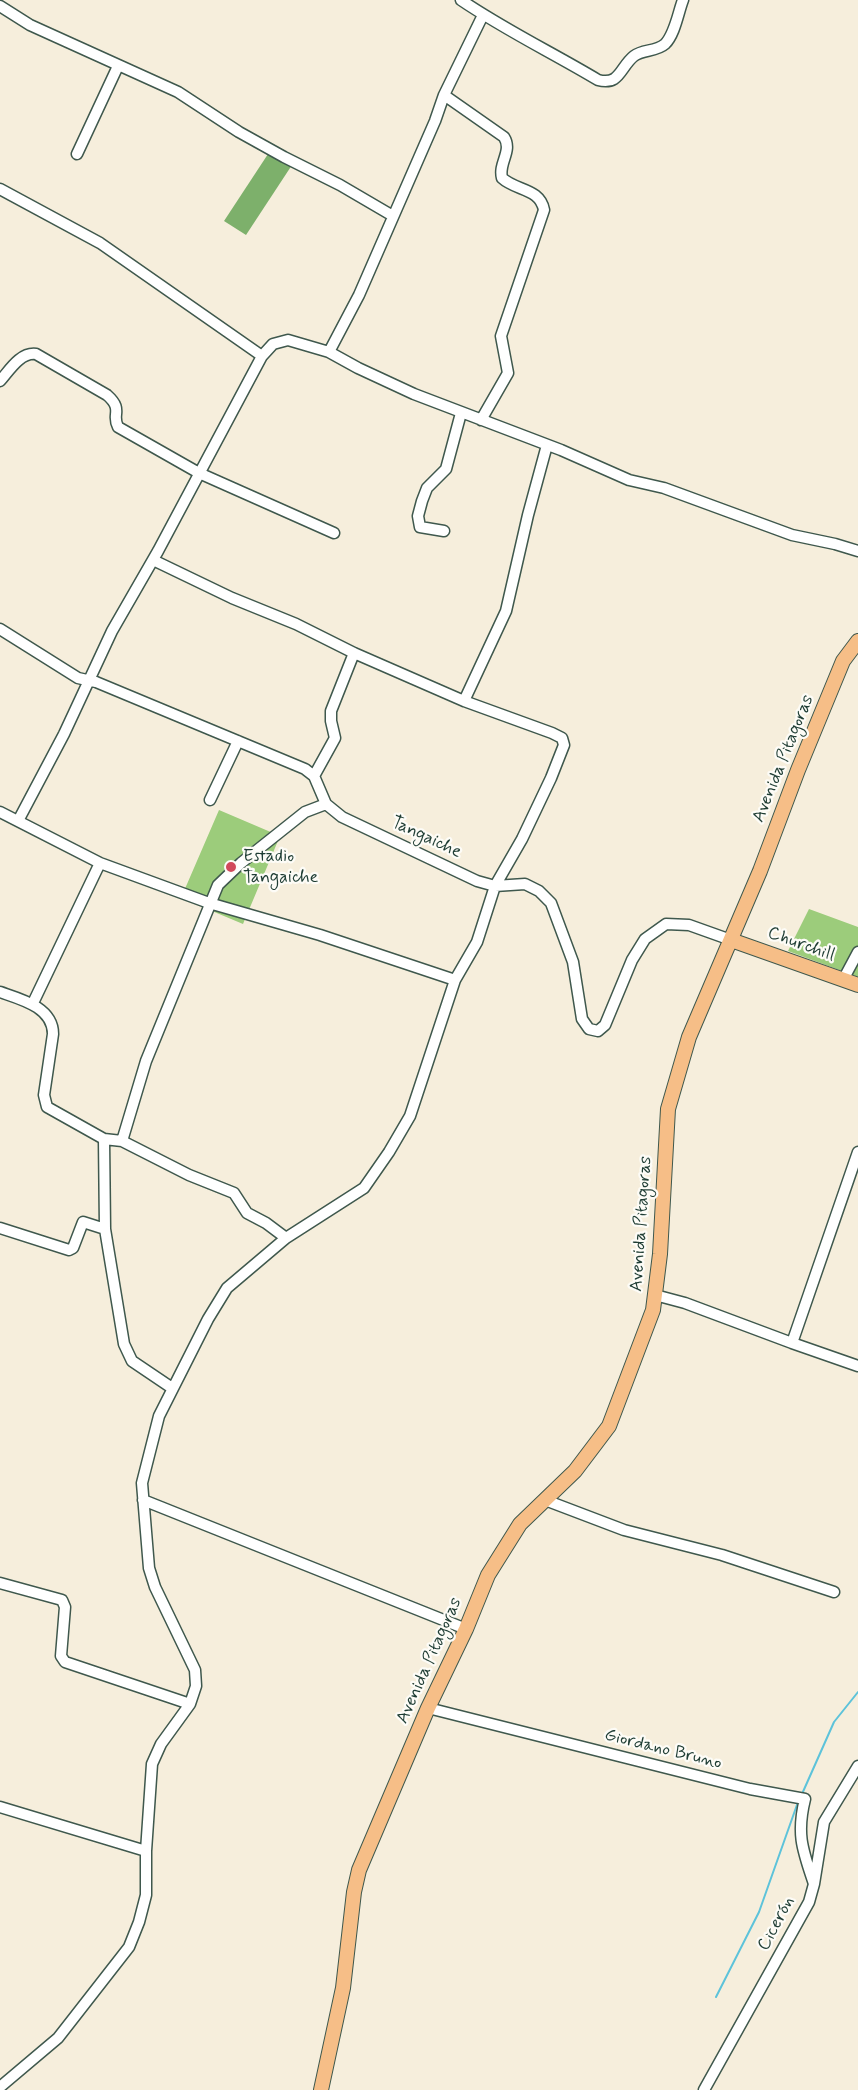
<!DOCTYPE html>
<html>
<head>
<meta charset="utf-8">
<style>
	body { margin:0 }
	canvas { display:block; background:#f6eedc }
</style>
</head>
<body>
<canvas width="858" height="2090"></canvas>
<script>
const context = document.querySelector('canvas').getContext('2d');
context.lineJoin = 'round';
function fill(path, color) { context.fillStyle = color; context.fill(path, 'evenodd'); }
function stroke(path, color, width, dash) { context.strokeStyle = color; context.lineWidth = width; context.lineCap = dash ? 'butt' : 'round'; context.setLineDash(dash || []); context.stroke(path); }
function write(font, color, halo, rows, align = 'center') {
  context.font = font + ' Mynerve,sans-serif'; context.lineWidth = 4.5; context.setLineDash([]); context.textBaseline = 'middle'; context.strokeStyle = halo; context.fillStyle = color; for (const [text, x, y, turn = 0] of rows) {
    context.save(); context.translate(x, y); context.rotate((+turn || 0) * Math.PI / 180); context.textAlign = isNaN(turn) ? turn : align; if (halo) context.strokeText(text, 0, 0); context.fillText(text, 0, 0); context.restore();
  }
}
fill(new Path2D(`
	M219,810L280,836L243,924L181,898Z
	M809,909L858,927V977L788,951Z`), '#9ccc7b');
fill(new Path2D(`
	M270,151L292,165L246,235L224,221Z`), '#7db06b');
stroke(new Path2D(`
	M802,1794L834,1722L858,1692
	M716,1997L759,1912L798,1802`), '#5dc3da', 2);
const minor = new Path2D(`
	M461,0C505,30 553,53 598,80C620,86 620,67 634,56C643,49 656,52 665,44C675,34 678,13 683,0
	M0,6L30,25L178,92L239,132L284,157L340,185L393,216
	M444,95L504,137C513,151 498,163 502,178C516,191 540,188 544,210L501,336L508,373L481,420
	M77,154L118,66
	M0,189L100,243L262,356
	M329,352L359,295L435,121L444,95L483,15
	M0,381C9,371 20,352 36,354L107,395C124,410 111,414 118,427L199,473L334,533
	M444,531L420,527L418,516L422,501L427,488L446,469L461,413
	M0,629L78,678L96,682L305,769L314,776L326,804L342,817L477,881L495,886L525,884L539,891L551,903L573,962L582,1019L589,1029L598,1031L605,1025L632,960L645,939L666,924L689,925L731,940
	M464,701L506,611L528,515L547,445
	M314,776L335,738L331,721V711L354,653
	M210,800L238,741
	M0,812L100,863L209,903L320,935L455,980
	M18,821L64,734L112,631L158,551L262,356L273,344L288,340L329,352L358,368L414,394L561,450L629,480L664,488L792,535L835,544L858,551
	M843,980L858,952
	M0,992C20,999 53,1007 53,1034L44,1095L47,1107L104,1139L105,1229L124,1344L132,1361L172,1388
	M33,1003L100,863
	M104,1139L122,1141L146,1061L218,885L241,863L305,812L326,804
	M122,1141L189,1175L234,1193L247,1213L266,1223L286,1238
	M0,1228L69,1250L73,1248L83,1222L105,1229
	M655,1295L685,1303L792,1343L858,1366
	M792,1343L858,1152
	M143,1500L466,1629
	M545,1500L624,1530L722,1555L834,1592
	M0,1583L62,1600L65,1607L61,1656L65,1662L190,1704L196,1686L195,1670L155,1587L149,1568L142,1483L159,1416L208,1319L227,1288L286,1238L364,1188L389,1152L410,1116L455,980L477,942L495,886L522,839L551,778L564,745L562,738L552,733L464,701L354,653L296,624L232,598L153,560
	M428,1708L750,1789L805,1799C796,1835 803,1851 814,1884
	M0,1807L146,1851
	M0,2087L58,2038L129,1947L139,1922L146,1895V1851L152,1764L161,1744L190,1704
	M704,2090L809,1902L814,1884L824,1822L858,1766`);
const major = new Path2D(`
	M731,940L858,985
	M321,2090L343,1988L354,1892L359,1870L428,1708L466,1629L488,1575L520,1524L575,1471L609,1426L653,1310L660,1254L668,1109L689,1037L760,871L798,770L843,661L858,641`);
stroke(minor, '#3f584d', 13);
stroke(major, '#3f584d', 16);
stroke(minor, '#fff', 10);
stroke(major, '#f6be87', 14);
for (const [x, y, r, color] of [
	[231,867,6,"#d1495b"]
]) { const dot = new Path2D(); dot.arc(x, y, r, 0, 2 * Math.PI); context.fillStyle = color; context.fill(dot); stroke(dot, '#fdfcf7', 2); }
write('18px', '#1f3d34', '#fdfcf7', [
	["Avenida Pitagoras",784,759,-68],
	["Tangaiche",426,838,25],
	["Churchill",801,945,20],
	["Avenida Pitagoras",642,1224,-86],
	["Avenida Pitagoras",430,1661,-66],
	["Giordano Bruno",663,1750,14],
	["Cicerón",777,1924,-62]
]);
write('18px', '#1f3d34', '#fdfcf7', [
	["Estadio",243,857],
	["Tangaiche",243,878]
], 'left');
</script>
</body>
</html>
